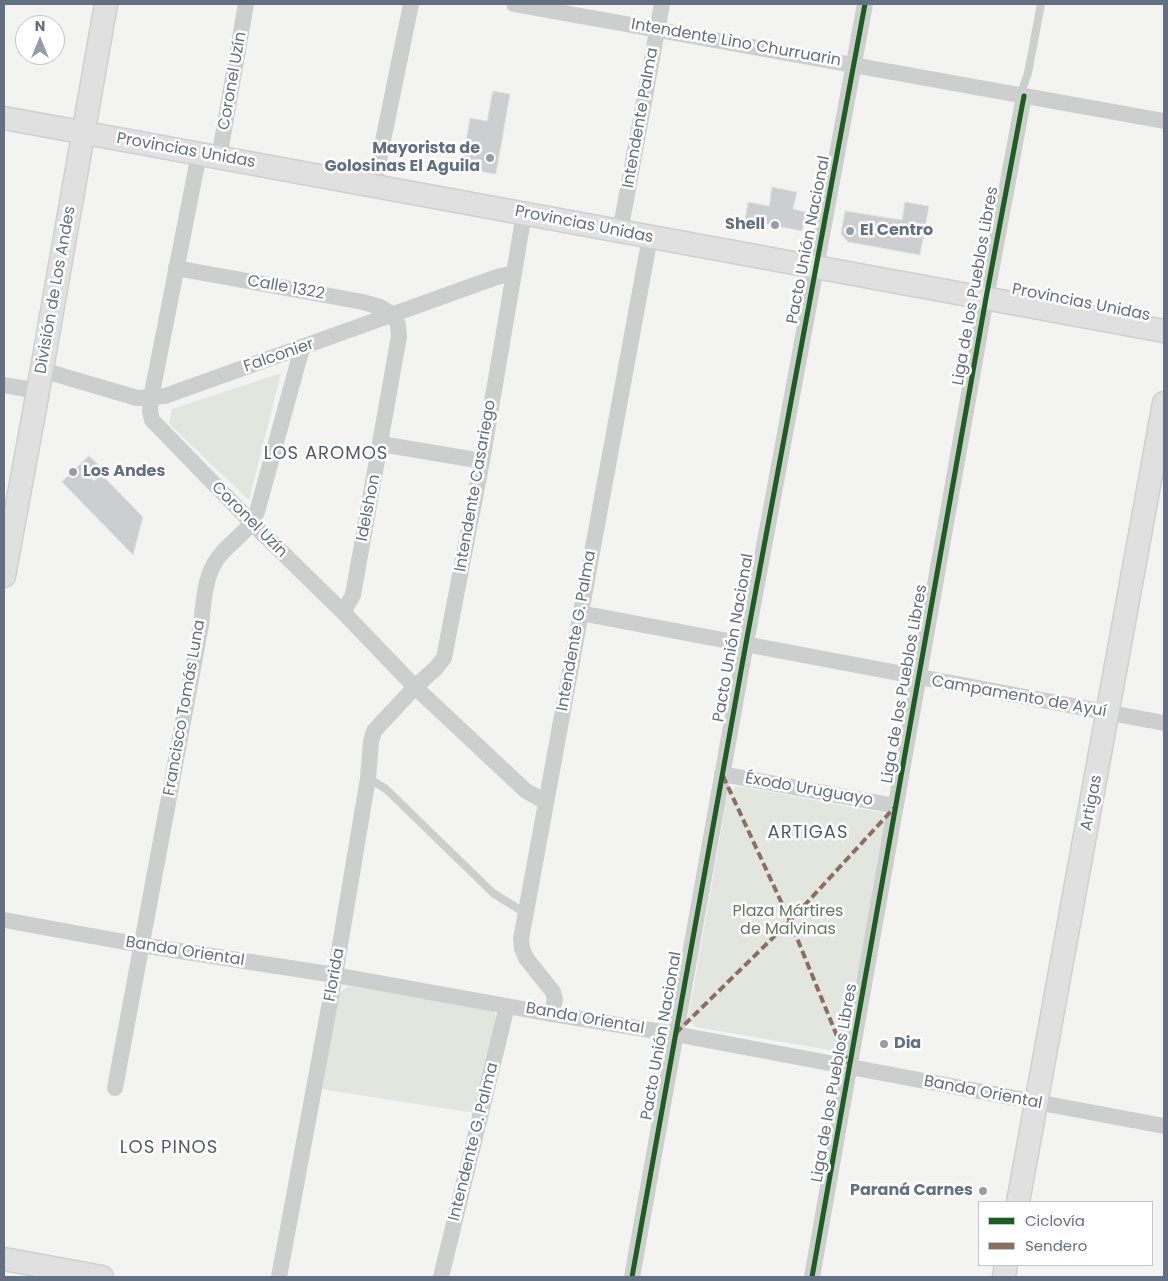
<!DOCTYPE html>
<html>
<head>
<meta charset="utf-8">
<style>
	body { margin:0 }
	#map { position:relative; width:1168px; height:1281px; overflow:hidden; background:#f3f3f1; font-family:Poppins,sans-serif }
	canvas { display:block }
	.frame { position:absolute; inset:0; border:5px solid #636f82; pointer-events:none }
	.legend { position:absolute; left:978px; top:1201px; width:175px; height:65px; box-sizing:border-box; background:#fff; border:1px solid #c1c5cd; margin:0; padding:6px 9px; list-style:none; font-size:15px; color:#636f82 }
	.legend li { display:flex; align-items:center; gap:10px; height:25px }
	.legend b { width:25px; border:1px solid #c1c5cd }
	.north { position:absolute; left:15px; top:15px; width:50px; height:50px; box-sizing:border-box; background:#fff; border:1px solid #c1c5cd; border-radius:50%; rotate:0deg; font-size:14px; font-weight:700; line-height:20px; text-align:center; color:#636f82 }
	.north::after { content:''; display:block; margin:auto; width:18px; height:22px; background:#959da9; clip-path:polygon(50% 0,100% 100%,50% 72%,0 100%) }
</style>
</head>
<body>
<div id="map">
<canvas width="1168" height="1281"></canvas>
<div class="frame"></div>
<ul class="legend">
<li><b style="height:6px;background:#1b5e20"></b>Ciclovía</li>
<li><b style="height:6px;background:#8d6e63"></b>Sendero</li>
</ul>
<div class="north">N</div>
</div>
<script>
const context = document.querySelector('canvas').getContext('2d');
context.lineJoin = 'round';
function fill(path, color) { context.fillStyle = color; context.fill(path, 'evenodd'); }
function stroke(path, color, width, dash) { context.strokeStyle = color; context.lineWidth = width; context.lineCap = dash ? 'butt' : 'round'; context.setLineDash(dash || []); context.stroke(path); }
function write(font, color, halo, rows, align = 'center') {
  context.font = font + ' Poppins,sans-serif'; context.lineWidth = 5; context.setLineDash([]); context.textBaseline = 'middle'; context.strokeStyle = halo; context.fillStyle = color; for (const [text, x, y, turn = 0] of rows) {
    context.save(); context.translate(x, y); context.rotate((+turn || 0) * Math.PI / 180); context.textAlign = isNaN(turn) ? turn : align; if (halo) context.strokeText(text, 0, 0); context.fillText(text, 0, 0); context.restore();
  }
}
fill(new Path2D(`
	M281,373L249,500L169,424L172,409Z
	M738,786L883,813L888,824L850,1045L841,1052L696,1027L688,1019L728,792Z
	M348,986L493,1010L497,1019L474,1113L321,1089L339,993Z`), '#e2e6df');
const building = new Path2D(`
	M493,91L510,94L496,174L461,168L470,118L487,121Z
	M772,187L797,192L793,209L806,212L802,231L745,220L748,202L769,206Z
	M905,202L929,206L920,255L848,242L841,234L845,211L902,220Z
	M89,456L100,466L89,476L94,481L101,474L143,517L133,555L62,482Z`);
fill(building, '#cdcecf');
stroke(building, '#e2e2e1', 1);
const secondary = new Path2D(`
	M4,118L1164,331
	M4,576L38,391L106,4
	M1018,1202L1164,403
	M4,1259L102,1277
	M1004,1277L1006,1265`);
stroke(secondary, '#cfd0d0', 25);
stroke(new Path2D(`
	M1020,96L1028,73L1041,4
	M368,778L386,789L493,893L525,913`), '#cdcece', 8);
stroke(new Path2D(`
	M514,4L1164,121
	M199,154L151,398L150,411L152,420L252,523L343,612L415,687L526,791L546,802
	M219,158L246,4
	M374,185L411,4
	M620,232L662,4
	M176,268L363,302L380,307L394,315L398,325L399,336L353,595L343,612
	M42,370L137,398L165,396L497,277L514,273
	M4,385L38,391
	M381,444L482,461
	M580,613L1164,723
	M722,774L896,806
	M4,920L141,945L335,975L551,1014L675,1034L1164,1126
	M551,1014L555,1000L553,992L526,958L522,948L521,939L650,237
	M115,1088L201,625C204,601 204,573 221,554C234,539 249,531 257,512L302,348
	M279,1277L335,975L368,778L371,742L374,731L415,687L436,668L444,658L482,461L524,214
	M441,1277L507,1006
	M632,1277L746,643L865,4
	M812,1277L986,298L1024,96`), '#cdcece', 16);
stroke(secondary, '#e0e0e1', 22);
stroke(new Path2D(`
	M723,776L790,921L848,1063
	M676,1033L790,921L894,808`), '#8d6e63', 4, [8, 4]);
stroke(new Path2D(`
	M632,1277L746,643L865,4
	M812,1277L986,298L1024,96`), '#1b5e20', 5);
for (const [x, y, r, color] of [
	[490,158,5,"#959da9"],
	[775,225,5,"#959da9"],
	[850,231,5,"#959da9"],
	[73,472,5,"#959da9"],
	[884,1044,5,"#959da9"],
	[983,1191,5,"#959da9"]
]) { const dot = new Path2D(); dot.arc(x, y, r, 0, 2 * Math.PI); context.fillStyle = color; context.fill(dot); stroke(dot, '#fff', 2); }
write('16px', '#636f82', '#fff', [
	["Intendente Lino Churruarin",736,43,10],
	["Coronel Uzín",233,81,-80],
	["Intendente Palma",641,118,-80],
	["Provincias Unidas",186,151,10],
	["Provincias Unidas",584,225,11],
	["Pacto Unión Nacional",809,240,-79],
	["Liga de los Pueblos Libres",976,286,-80],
	["Calle 1322",286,288,10],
	["División de Los Andes",56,290,-80],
	["Provincias Unidas",1081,303,11],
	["Falconier",279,356,-19],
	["Intendente Casariego",476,486,-80],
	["Idelshon",369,508,-79],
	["Coronel Uzín",249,520,45],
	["Intendente G. Palma",577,631,-80],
	["Pacto Unión Nacional",734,638,-80],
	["Liga de los Pueblos Libres",905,684,-80],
	["Campamento de Ayuí",1019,697,10],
	["Francisco Tomás Luna",185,708,-80],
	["Éxodo Uruguayo",809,790,10],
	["Artigas",1092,803,-79],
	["Banda Oriental",185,952,9],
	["Florida",335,975,-80],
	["Banda Oriental",585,1019,10],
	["Pacto Unión Nacional",662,1036,-80],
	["Liga de los Pueblos Libres",835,1083,-80],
	["Banda Oriental",983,1093,11],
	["Intendente G. Palma",474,1142,-76]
]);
write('bold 16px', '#636f82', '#fff', [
	["Mayorista de",480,149],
	["Golosinas El Aguila",480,167],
	["Shell",765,225],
	["El Centro",860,231,"left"],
	["Los Andes",83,472,"left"],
	["Dia",894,1044,"left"],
	["Paraná Carnes",973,1191]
], 'right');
write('16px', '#637962', '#fff', [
	["Plaza Mártires",788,912],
	["de Malvinas",788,930]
]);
context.letterSpacing = '1px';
write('18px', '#515a67', '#fff', [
	["LOS AROMOS",326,454],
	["ARTIGAS",808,833],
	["LOS PINOS",169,1148]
]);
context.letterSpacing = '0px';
</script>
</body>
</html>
